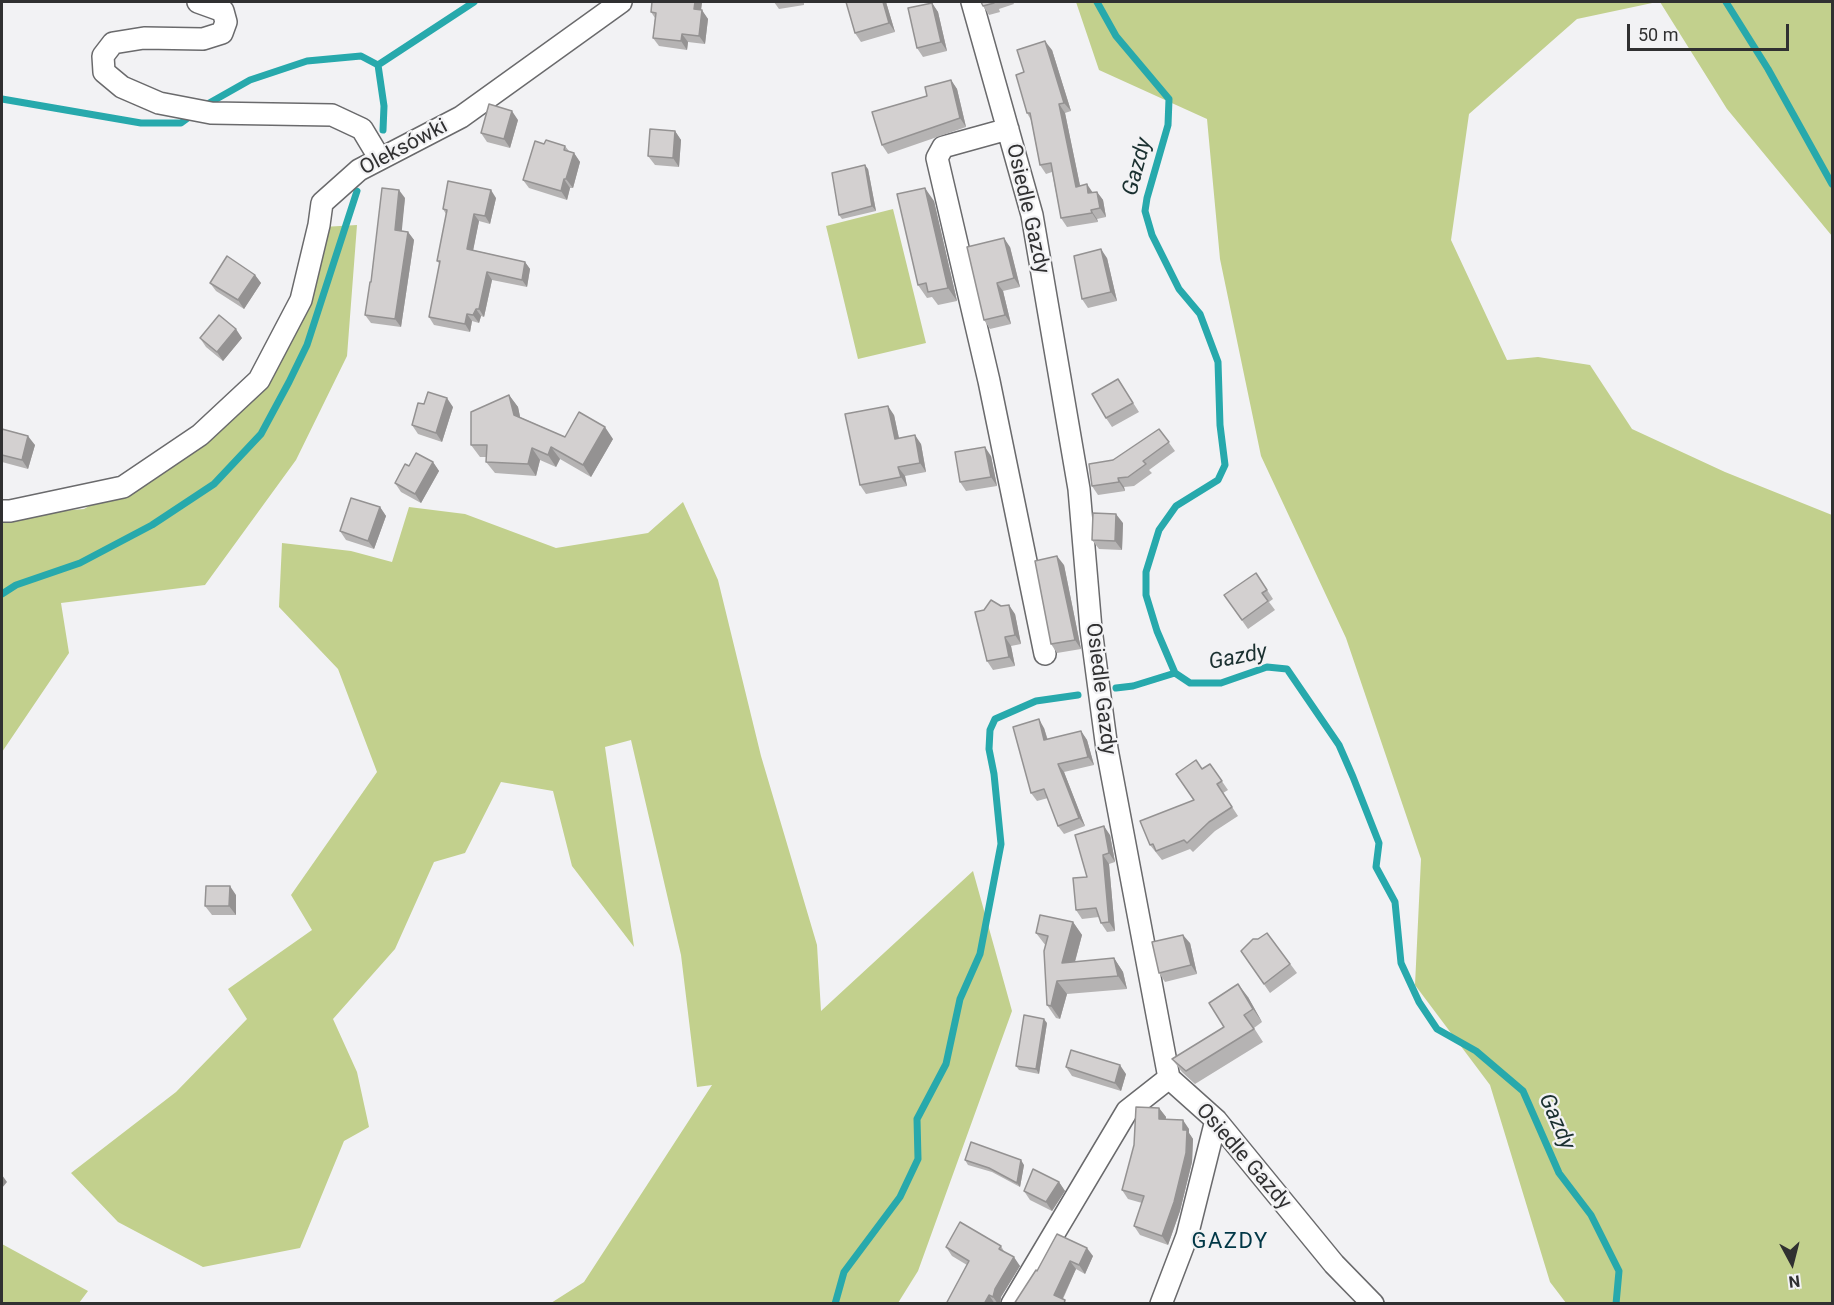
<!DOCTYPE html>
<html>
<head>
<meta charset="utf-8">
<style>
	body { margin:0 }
	#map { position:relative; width:1834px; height:1305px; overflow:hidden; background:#f2f2f4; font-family:Roboto,sans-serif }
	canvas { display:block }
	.frame { position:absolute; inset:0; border:3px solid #303031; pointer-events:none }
	.north { position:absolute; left:1762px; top:1233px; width:60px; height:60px; -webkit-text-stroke:4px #f2f2f4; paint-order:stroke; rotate:173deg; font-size:16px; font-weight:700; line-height:24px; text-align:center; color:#303031 }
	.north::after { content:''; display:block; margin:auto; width:21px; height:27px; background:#303031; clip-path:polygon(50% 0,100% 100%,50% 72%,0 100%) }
	.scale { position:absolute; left:1627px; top:24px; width:162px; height:27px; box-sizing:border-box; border:3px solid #303031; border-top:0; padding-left:8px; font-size:18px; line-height:21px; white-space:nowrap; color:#303031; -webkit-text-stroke:4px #f2f2f4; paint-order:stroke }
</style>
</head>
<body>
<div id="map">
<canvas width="1834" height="1305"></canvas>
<div class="frame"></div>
<div class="north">N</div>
<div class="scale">50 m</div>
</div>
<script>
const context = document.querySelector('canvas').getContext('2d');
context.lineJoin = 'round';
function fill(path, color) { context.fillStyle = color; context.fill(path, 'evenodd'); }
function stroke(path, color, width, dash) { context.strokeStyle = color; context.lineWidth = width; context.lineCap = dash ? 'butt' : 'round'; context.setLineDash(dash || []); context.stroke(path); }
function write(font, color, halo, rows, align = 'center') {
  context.font = font + ' Roboto,sans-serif'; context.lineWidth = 4.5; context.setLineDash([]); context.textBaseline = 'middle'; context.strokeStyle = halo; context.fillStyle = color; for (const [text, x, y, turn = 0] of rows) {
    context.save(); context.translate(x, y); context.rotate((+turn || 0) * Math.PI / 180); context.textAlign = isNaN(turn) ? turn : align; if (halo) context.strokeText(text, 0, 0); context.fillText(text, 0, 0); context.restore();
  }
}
fill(new Path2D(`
	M1076,2H1657L1577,19L1469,114L1451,240L1507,360L1538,357L1590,365L1632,429L1725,472L1832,515V1303H1566L1550,1282L1490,1085L1415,985L1421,859L1346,638L1261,456L1220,259L1207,119L1099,70Z
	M1660,2H1832V236L1727,109Z
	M893,209L926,343L858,359L826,226Z
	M357,225L347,356L296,460L205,585L61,603L69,653L2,752V516L84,509L234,419L323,227Z
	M683,502L718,580L761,756L817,945L821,1011L973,871L1012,1011L918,1271L898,1303H551L584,1282L712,1085L697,1087L681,955L631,740L605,747L634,947L572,866L553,791L501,782L465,853L434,862L395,949L333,1019L357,1072L369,1127L344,1141L300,1248L203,1267L118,1222L71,1173L176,1092L247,1019L228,989L312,930L291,895L377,772L338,669L279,607L282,543L351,551L392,562L409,507L465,514L556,548L648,533Z
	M2,1244L88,1291L79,1303H2Z`), '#c2d08d');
stroke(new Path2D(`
	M1097,2L1116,36L1169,99L1168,125L1147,198L1145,211L1152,235L1179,289L1200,314L1218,362L1220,425L1225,465L1218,480L1176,506L1159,530L1146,572V595L1157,631L1175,673L1190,683H1221L1267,667L1287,669L1339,745L1353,777L1379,843L1376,867L1395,902L1401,963L1419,1002L1437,1029L1476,1051L1523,1091L1559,1173L1591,1215L1619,1271L1616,1304
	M1726,2L1768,69L1832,184
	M378,65L384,106L383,130
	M2,99L141,123H181L192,115
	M204,106L250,80L307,61L361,56L378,65L474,2
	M2,594L16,585L80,563L152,525L214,484L261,434L289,382L307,345L357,191
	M1116,688L1133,686L1175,673
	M835,1304L844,1272L900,1197L918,1159L917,1119L946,1064L960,999L980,954L1001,844L994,774L989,749L990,730L995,719L1036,701L1078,695`), '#27a9ac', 7);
const minor = new Path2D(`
	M198,2L223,11L226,22L222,33L203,39L144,38L113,43L103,56L104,72L122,87L159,103L211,113L332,115L362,129L380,159
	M972,2L1032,215L1079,489L1091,629L1107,749L1169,1078L1216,1120L1334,1264L1373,1304
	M1008,129L943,147L937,158L989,381L1045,654
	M2,511H10L123,487L200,435L259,380L301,300L319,225L322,203L359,170L461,117L621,2
	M1012,1304L1127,1111L1169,1078
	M1161,1304L1187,1236L1216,1120`);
stroke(minor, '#6a6a6c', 24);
stroke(minor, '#fff', 21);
fill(new Path2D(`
	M652,2H702L701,10L708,19L705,44L688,42L687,50L659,46L653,38L655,18L651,12Z
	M774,2H804V5L779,9Z
	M850,2H886L895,32L861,42L855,33Z
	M981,2H1013L1014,4L999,9L1000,12L989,15L983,6Z
	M932,3L938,12L947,51L923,57L917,48Z
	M1052,50L1071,111L1065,113L1080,186L1092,192H1097L1103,200L1106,217L1097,219L1098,222L1067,227L1061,218L1052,172L1046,174L1040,165L1031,120L1027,113L1024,72Z
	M951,80L957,89L966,127L888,154L882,145L927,96Z
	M518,120L510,148L487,142L481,133Z
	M675,131L681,140L679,167L655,165L648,156Z
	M544,144L565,146L569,151L574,153L580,162L573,188H570L567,200L529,188L523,180Z
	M868,169L876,211L842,219L839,215Z
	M405,198L401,231L408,232L414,240L401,327L371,323L365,315L371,282Z
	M496,198L490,224L479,221L473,250L525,262L530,269L527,287L492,280L484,317L481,316L479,323L472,321L470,332L434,325L429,317L440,264L437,261L446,214L443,209Z
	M934,201L957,301L938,305L932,297L927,298L918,285Z
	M1010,247L1020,287L1003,291L1011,324L990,329L984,320Z
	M1107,258L1117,301L1088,308L1082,299Z
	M255,275L261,283L244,309L216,291L210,283Z
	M200,338H242L223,361L206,347Z
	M1118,379L1139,412L1112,427L1106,418Z
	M509,395L518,407L520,417L565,437L613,439L591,477L560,459L556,467L540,460L536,476L495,473L486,462V457H480L471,445Z
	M424,404L453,407L442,442L418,434L412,425Z
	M894,415L899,438L921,444L926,472L905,476L907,486L866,494L860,485Z
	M2,429L35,445L28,469L2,462Z
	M1159,429L1175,451L1149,470L1152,473L1134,486L1124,487L1125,491L1098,495L1092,486L1113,460Z
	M991,456L997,486L966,491L960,482Z
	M433,462L439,471L421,503L401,492L395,483Z
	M380,507L386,516L374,549L346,540L340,531Z
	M1123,523L1122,550L1099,549L1092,540Z
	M1064,565L1081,649L1057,653L1051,644Z
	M1256,573L1273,599L1269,602L1275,610L1248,629L1224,595Z
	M1015,614L1021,644L1011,646L1015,666L993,670L987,661Z
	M1044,728L1048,740L1081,731L1087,740L1094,765L1064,772L1085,826L1064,834L1058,826L1048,798L1037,801L1031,793Z
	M1210,764L1228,790L1223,793L1238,816L1215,831L1193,852L1190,849L1162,860L1150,845L1194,800L1202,769Z
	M1110,835L1115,862L1109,864L1115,931L1107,932L1101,923L1099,917L1082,919L1076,910L1087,877Z
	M236,895V915H212L205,906Z
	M1073,922L1082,935L1075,962L1114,958L1123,972L1127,989L1067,994L1060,1019L1056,1018L1047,1005L1046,946L1036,933Z
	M1267,933L1297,973L1270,993L1241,951Z
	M1190,943L1197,974L1165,982L1159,973Z
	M1248,997L1262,1022L1254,1028L1263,1042L1195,1084L1182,1072L1172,1059L1224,1027Z
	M1047,1023L1039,1074L1019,1070L1016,1066Z
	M1066,1067L1126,1074L1121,1091L1072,1076Z
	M1159,1108L1166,1117L1165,1119L1189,1129V1133L1193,1139L1192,1162L1180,1211L1168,1245L1140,1235L1134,1226L1142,1203L1128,1199L1122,1190Z
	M965,1160L1024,1165L1020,1187L992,1172L968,1165Z
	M1059,1182L1065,1191L1052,1211L1030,1200L1024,1191Z
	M1057,1234L1093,1256L1085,1274L1076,1269L1063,1299L1014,1304L1037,1271Z
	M1001,1246L1005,1253L1020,1266L1001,1297L1000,1304H946L967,1265L952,1256L946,1247Z`), '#b5b3b3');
fill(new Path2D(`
	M695,2H702L700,18L694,9Z
	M883,2H886L895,32L889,23Z
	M932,3L938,12L947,51L941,42Z
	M702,10L708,19L705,44L699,36Z
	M682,34L688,42L687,50L681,41Z
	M1045,41L1052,50L1071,111L1064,103Z
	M951,80L957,89L966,127L960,118Z
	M1059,104L1065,113L1082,195L1076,187Z
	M512,111L518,120L510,148L504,139Z
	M675,131L681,140L679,167L673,158Z
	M574,153L580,162L573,188L566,179Z
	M865,165L868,169L876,211L872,206Z
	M564,179L570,188L567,200L561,191Z
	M1087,184L1093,193H1088Z
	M925,188L934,201L957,301L948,288Z
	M399,190L405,198L401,239L395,230Z
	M491,190L496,198L490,224L485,216Z
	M1097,192L1103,200L1106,217L1100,208Z
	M1091,210L1097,219L1098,222L1092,213Z
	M474,214L479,221L472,256L467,249Z
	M408,232L414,240L401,327L395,319Z
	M1004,238L1010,247L1020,287L1014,278Z
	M1101,249L1107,258L1117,301L1111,292Z
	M525,262L530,269L527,287L522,280Z
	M487,272L492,280L484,317L479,309Z
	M255,275L261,283L244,309L238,300Z
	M997,283L1003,291L1011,324L1005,315Z
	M476,309L481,316L479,323L473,315Z
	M467,314L472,321L470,332L465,324Z
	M236,329L242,338L223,361L217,352Z
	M509,395L518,407L522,426L514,415Z
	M447,398L453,407L442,442L436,433Z
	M888,406L894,415L901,448L895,439Z
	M605,427L613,439L591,477L583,465Z
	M915,435L921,444L926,472L920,463Z
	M28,436L35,445L28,469L22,460Z
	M551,447L560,459L556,467L548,455Z
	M985,447L991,456L997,486L991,477Z
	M532,448L540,460L536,476L528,464Z
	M433,462L439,471L421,503L415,494Z
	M898,467L905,476L907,486L901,477Z
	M1118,478L1124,487L1125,491L1119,482Z
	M380,507L386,516L374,549L368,541Z
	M1116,514L1123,523L1122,550L1115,541Z
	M1057,556L1064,565L1081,649L1075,640Z
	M1009,605L1015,614L1021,644L1015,635Z
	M1005,637L1011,646L1015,666L1009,657Z
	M1039,719L1044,728L1050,749L1044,740Z
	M1081,731L1087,740L1094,765L1088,757Z
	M1058,764L1064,772L1085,826L1079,818Z
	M1104,826L1110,835L1115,862L1109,853Z
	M1103,855L1109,864L1115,931L1109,922Z
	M230,886L236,895V915L229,906Z
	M1073,922L1082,935L1071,976L1062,963Z
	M1183,935L1190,943L1197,974L1191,965Z
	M1114,958L1123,972L1127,989L1118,976Z
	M1057,981L1067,994L1060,1019L1051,1006Z
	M1238,984L1248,997L1262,1022L1253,1009Z
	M1044,1019L1047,1023L1039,1074L1036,1069Z
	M1120,1065L1126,1074L1121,1091L1115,1083Z
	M1159,1108L1166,1117L1165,1128L1159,1119Z
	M1183,1120L1189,1129V1133L1193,1139L1192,1162L1180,1211L1168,1245L1162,1236L1183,1130Z
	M1021,1160L1024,1165L1020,1187L1017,1183Z
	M2,1175L7,1182L2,1188Z
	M1059,1182L1065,1191L1052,1211L1046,1202Z
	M1087,1248L1093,1256L1085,1274L1079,1265Z
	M1014,1257L1020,1266L1001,1297L1000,1304H998L993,1297L995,1289Z
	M1070,1261L1076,1269L1060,1304L1054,1295Z
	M989,1295L995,1304H984Z`), '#949292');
const building = new Path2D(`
	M652,2H695L694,9L702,10L699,36L682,34L681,41L653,38L656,13L651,12Z
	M846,2H883L889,23L855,33Z
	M981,2H993L994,3L983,6Z
	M932,3L941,42L917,48L908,8Z
	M1045,41L1064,103L1059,104L1076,187L1087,184L1088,193L1097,192L1100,208L1091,210L1092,213L1061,218L1051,163L1040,165L1030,113H1027L1016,75L1024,72L1017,50Z
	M951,80L960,118L882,145L872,112L927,96L925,87Z
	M489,104L512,111L504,139L481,133Z
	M650,129L675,131L673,158L648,156Z
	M546,140L565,146L564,150L574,153L566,179H564L561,191L523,180L535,141L544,144Z
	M865,165L872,206L839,215L832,173Z
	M448,181L491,190L485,216L474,214L467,249L525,262L522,280L487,272L479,309H476L473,315L467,314L465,324L429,317L440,261H437L447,210L443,209Z
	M382,188L399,190L395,230L408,232L395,319L365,315L370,282H371Z
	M925,188L948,288L928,292L926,283L918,285L897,194Z
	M1004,238L1014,278L997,283L1005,315L984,320L967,247Z
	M1101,249L1111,292L1082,299L1074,256Z
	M227,256L255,275L238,300L210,283Z
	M219,315L236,329L217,352L200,338Z
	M1118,379L1133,403L1106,418L1092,394Z
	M428,392L447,398L436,433L412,425L418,403L424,404Z
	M509,395L514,415L565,437L579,412L605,427L583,465L551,447L548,455L532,448L528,464L486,462L487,445H471V412Z
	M888,406L895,439L915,435L920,463L898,467L901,477L860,485L845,414Z
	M2,429L28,436L22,460L2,455Z
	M1159,429L1169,442L1143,461L1146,464L1128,477L1118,478L1119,482L1092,486L1089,464L1113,460Z
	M985,447L991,477L960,482L955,452Z
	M416,453L433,462L415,494L395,483L405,464L409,466Z
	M351,498L380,507L368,541L340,531Z
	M1093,513L1116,514L1115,541L1092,540Z
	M1057,556L1075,640L1051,644L1035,561Z
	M1256,573L1267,590L1262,593L1268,601L1242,620L1224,595Z
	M991,600L1001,606L1009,605L1015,635L1005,637L1009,657L987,661L975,612L984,610Z
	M1039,719L1044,740L1081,731L1088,757L1058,764L1079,818L1058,826L1044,789L1031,793L1013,727Z
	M1196,760L1202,769L1210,764L1222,781L1217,784L1232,807L1209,822L1187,843L1184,840L1156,851L1153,844L1150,845L1140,821L1194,800L1176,774Z
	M1104,826L1109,853L1103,855L1109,922L1101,923L1096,908L1076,910L1073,878L1087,877L1075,835Z
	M206,886H230L229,906H205Z
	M1040,915L1073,922L1062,963L1114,958L1118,976L1057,981L1051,1006L1047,1005L1044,951L1048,936L1036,933Z
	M1267,933L1290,964L1264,984L1241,951L1253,939H1258Z
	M1183,935L1191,965L1159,973L1152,942Z
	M1238,984L1253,1009L1244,1015L1254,1029L1186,1071L1172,1059L1224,1027L1209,1003Z
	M1024,1015L1044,1019L1036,1069L1016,1066Z
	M1071,1050L1120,1065L1115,1083L1066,1067Z
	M1136,1107L1159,1108V1119L1183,1120V1130H1187L1186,1153L1174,1202L1162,1236L1134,1226L1144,1196L1122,1190L1134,1145Z
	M971,1142L1021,1160L1017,1183L989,1168L965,1160Z
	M1033,1169L1059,1182L1046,1202L1024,1191Z
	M960,1222L1001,1246L999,1249L1014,1257L995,1289L993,1297L989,1295L984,1304H946L969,1261L946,1247Z
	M1057,1234L1087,1248L1079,1265L1070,1261L1054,1295L1065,1300L1064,1304H1014L1036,1270L1037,1271Z`);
fill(building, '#d3d0d0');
stroke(building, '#949292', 1.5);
write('21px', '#303031', '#f2f2f4', [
	["Oleksówki",404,148,-28],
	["Osiedle Gazdy",1027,209,77],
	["Osiedle Gazdy",1100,689,83],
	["Osiedle Gazdy",1243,1157,49]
]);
write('italic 22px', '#1a3030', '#f2f2f4', [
	["Gazdy",1138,167,-75],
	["Gazdy",1238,658,-11],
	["Gazdy",1556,1122,66]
]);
context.letterSpacing = '1.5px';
write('22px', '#003746', '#f2f2f4', [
	["GAZDY",1230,1242]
]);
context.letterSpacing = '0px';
</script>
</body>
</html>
